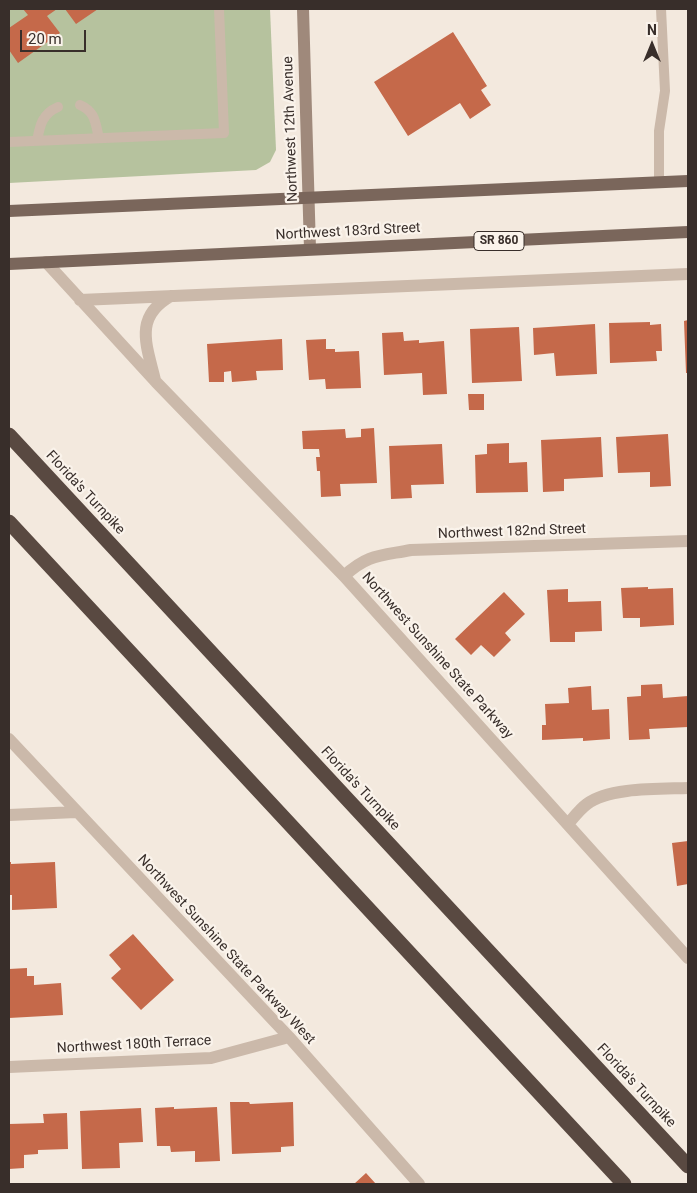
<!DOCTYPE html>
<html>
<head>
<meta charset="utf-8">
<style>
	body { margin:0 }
	#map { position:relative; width:697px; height:1193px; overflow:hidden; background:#f3e9de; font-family:Roboto,sans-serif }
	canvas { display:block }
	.frame { position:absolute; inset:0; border:10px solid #382e2a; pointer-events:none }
	.north { position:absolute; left:627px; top:20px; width:50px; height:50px; -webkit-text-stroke:4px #faf3eb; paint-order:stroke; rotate:0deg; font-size:14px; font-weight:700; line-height:20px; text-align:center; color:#382e2a }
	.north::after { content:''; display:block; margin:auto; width:18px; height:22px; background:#382e2a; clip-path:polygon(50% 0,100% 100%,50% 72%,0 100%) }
	.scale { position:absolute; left:20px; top:30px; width:66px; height:22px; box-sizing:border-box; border:2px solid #382e2a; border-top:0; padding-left:6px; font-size:15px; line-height:18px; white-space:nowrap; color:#382e2a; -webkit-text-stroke:4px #faf3eb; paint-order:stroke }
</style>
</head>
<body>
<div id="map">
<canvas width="697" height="1193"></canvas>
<div class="frame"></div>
<div class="north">N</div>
<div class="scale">20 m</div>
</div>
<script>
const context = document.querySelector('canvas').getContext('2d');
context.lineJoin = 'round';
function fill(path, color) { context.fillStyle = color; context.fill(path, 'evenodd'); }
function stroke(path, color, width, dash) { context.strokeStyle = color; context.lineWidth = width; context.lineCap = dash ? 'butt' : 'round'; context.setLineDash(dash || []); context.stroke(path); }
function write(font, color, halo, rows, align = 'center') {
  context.font = font + ' Roboto,sans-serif'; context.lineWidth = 4.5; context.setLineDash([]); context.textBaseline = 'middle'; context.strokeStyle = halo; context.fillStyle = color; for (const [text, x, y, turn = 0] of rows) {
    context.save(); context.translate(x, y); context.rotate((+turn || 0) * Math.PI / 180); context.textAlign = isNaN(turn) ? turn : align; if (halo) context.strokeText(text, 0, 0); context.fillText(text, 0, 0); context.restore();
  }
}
fill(new Path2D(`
	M9,9H270L276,150L270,162L256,170L9,183Z`), '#b6c29e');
fill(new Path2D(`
	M23,9H57L47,16L60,33L18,63L9,50V28L28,15Z
	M65,9H98L76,24Z
	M453,32L487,86L481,90L491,105L470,119L460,103L408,136L374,82Z
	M688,320V373H686L684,321Z
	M650,322V325L661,324L662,351H656L657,361L610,363L609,323Z
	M595,324L597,374L556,376L554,353L534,355L533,328Z
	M519,327L522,381L472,383L470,329Z
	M403,332L404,341L419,340V343L444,341L447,394L423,395L422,373L384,375L382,333Z
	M282,339L283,370L256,371L257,380L232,382L231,371L224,372V382H209L207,344Z
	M326,339V349H335V352L359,351L361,388L326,389L325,379L309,380L306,340Z
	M468,394H484V410H469Z
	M374,428L377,483L340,484L341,496L321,497L320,471H317L316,457H320L319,449H303L302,431L345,429L346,438L361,437V429Z
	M668,434L671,486L650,487V472L618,473L616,437Z
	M601,437L603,477L564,479V491L543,492L541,440Z
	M509,443V463L527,462L528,492L476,493L475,455L487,454V444Z
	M442,444L444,484L411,485L412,498L391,499L389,446Z
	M648,587V589L673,588L674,625L640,627V618H623L621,588Z
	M568,589V602L601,601L602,631L575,632V642H550L547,590Z
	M504,592L525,614L505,633L511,640L494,657L481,645L471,655L455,639Z
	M662,684L663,698L688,696V727L649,729L650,739L629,740L627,697L641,696V685Z
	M591,686L592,710L609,709L610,739L583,741V738L542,740V725H546L545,704L569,703L568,688Z
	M688,841V884L677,886L672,843Z
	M9,862H11V864L55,862L57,908L12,910V895H9Z
	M133,934L174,980L141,1010L111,978L121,969L109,955Z
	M27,968V976H34V985L61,983L63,1015L9,1018V969Z
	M230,1102H249L250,1104L293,1102L294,1146L281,1147V1152L232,1154Z
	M174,1107V1109L217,1107L220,1161L195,1162V1151L171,1152L170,1146H157L155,1108Z
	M141,1108L143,1142L119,1143L120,1168L82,1169L80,1111Z
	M67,1113L68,1149L38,1150V1154L24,1155V1168L9,1169V1124L44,1123L43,1114Z
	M366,1173L376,1184H354Z`), '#c5694a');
stroke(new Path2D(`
	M80,105C96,112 95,123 99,138
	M37,141C40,125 42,114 58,107
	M9,142L224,133L219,9
	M659,182V131L665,91L661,9`), '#cbb9aa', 10);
stroke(new Path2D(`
	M46,262L156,382L344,576L688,958
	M80,300L688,274
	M155,380C147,346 133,317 171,296
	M344,576C368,554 380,556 411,550L688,541
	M9,739L289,1037L419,1184
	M9,815L76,812
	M568,824C574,817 580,809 587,804C608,787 662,789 688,788
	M9,1067L211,1058L289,1037`), '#cbb9aa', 12);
stroke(new Path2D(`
	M303,9L310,249`), '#9f897b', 12);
stroke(new Path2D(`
	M9,211L688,181
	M9,264L688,232`), '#7a665b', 12);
stroke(new Path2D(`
	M9,435L688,1166
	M9,522L624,1184`), '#594941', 15);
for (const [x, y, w] of [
	[499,241,50]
]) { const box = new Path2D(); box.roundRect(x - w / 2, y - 9.5, w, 19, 4); context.fillStyle = '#faf3eb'; context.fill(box); stroke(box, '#382e2a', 1); }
write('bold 12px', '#382e2a', null, [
	["SR 860",499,241]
]);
write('14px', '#382e2a', '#faf3eb', [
	["Northwest 12th Avenue",291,129,-92],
	["Northwest 183rd Street",348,232,-3],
	["Florida's Turnpike",85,493,47],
	["Northwest 182nd Street",512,532,-2],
	["Northwest Sunshine State Parkway",437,656,48],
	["Florida's Turnpike",360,789,47],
	["Northwest Sunshine State Parkway West",226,950,47],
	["Northwest 180th Terrace",134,1045,-3],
	["Florida's Turnpike",636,1086,47]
]);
</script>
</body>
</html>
